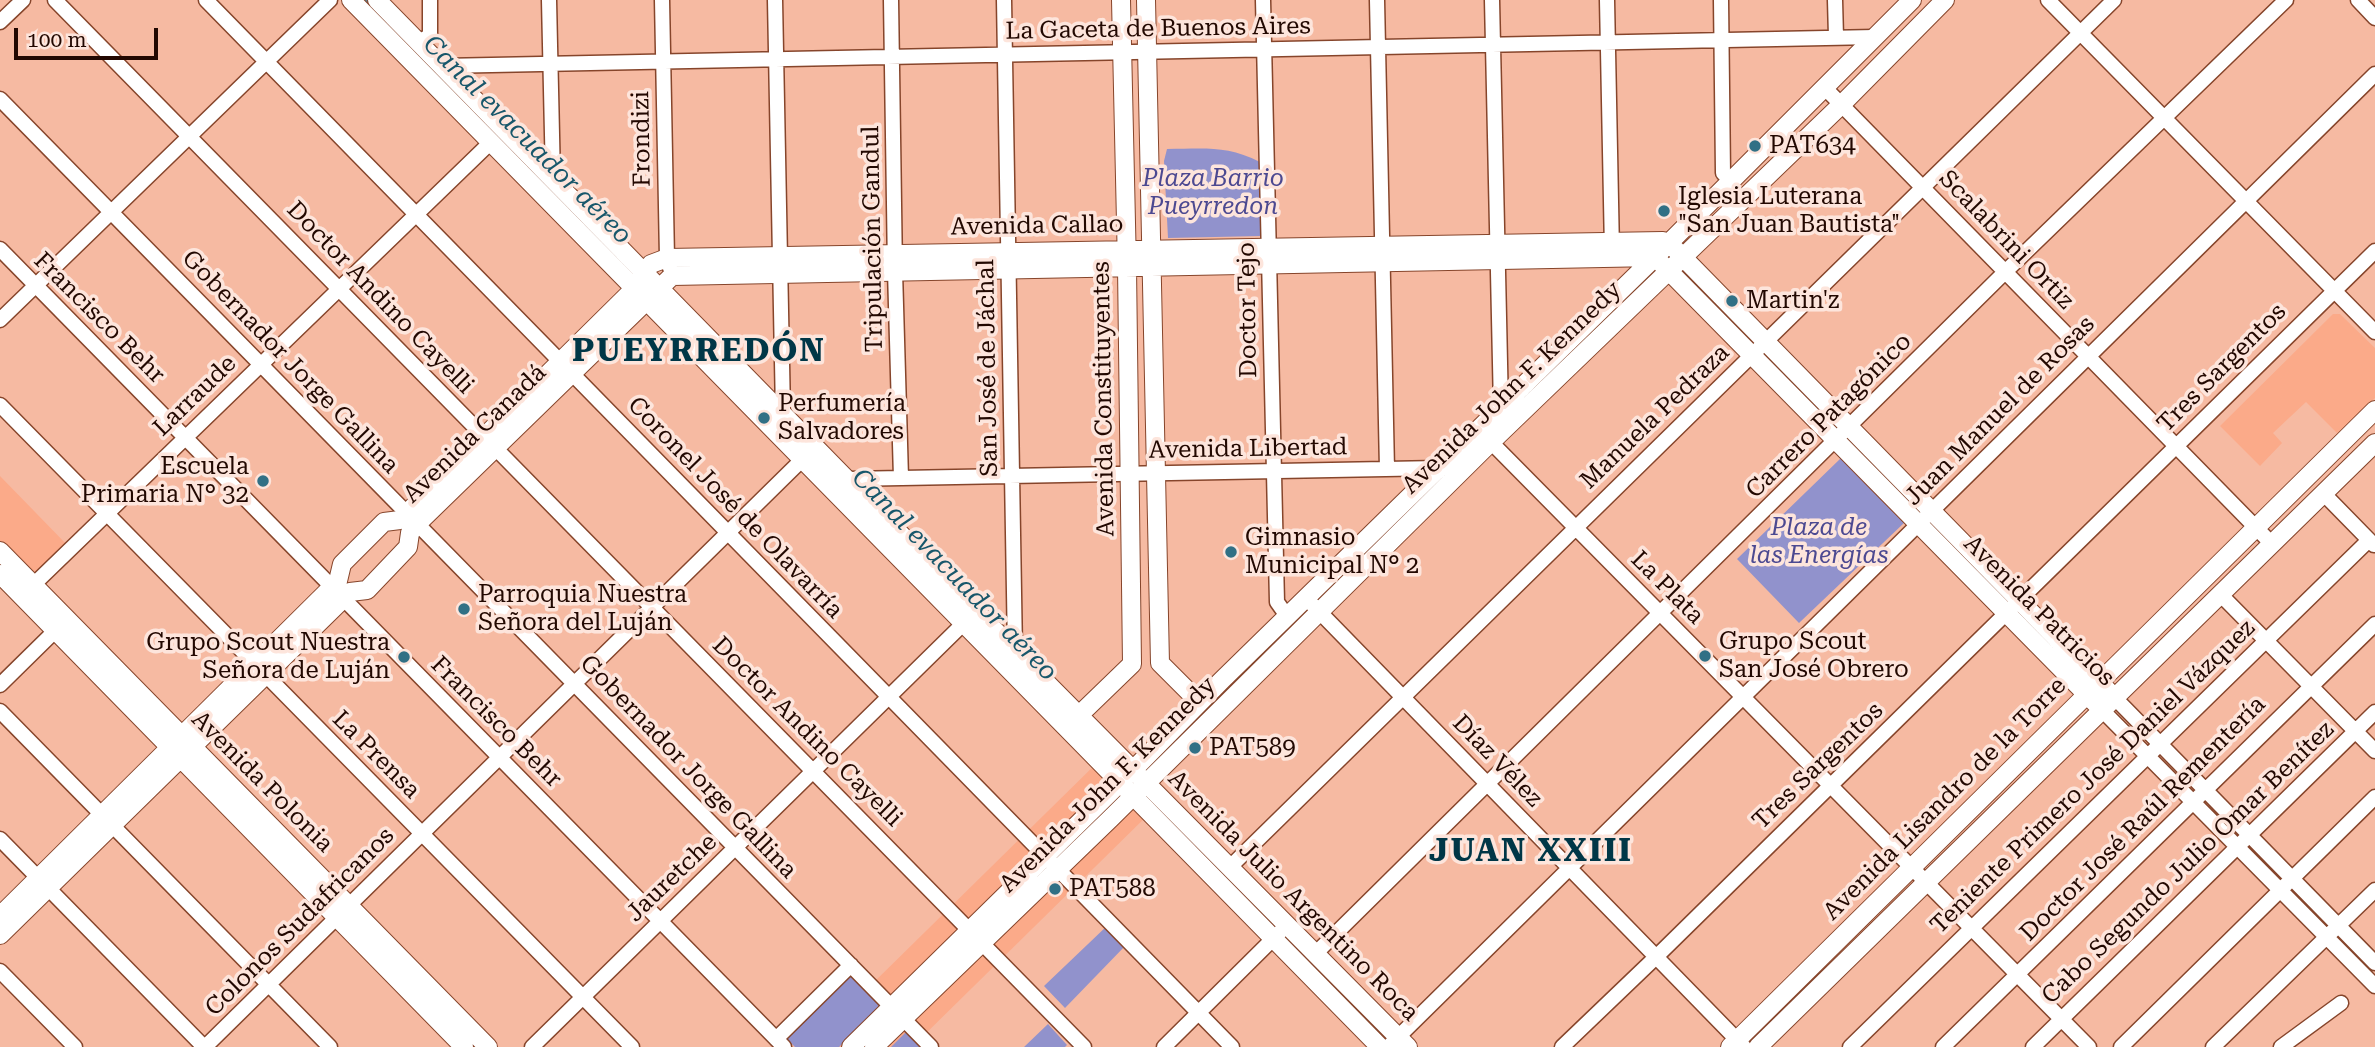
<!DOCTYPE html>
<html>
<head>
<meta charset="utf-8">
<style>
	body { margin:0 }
	#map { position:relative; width:2375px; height:1047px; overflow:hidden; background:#f6baa2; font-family:"Roboto Serif",serif }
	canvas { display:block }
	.scale { position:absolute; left:14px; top:28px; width:144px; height:32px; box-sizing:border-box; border:4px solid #220801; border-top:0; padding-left:9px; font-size:21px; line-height:24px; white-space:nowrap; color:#220801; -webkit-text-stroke:5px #fde5dc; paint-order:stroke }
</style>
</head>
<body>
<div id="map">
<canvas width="2375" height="1047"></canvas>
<div class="scale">100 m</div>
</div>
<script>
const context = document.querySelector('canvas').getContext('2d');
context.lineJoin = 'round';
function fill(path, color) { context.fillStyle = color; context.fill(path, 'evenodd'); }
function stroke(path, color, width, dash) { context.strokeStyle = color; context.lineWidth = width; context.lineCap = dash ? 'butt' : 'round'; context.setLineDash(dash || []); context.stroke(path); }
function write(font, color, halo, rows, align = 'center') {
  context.font = font + ' "Roboto Serif",serif'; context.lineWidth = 7; context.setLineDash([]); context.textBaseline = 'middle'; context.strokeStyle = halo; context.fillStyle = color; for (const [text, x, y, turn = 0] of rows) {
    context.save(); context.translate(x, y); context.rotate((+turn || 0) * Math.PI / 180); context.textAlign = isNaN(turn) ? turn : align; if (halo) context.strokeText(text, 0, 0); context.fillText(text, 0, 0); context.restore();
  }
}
fill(new Path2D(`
	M2333,314H2340L2375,348V398L2337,433L2306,402L2273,433L2282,443L2260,466L2220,426Z
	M0,476L71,549L33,585L0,551Z
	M1107,753L1156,807L912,1047H808Z`), '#fbaa89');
fill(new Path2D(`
	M1167,149C1204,149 1226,145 1260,162L1261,236L1168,238L1164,161Z
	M1841,458L1904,523L1799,623L1737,559Z
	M1109,924L1127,944L1065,1008L1044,986Z
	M851,974L882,1005L839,1047H795L786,1038Z
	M1048,1024L1067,1045L1065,1047H1024Z
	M907,1031L923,1047H891Z`), '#9192cc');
stroke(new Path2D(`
	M365,0L373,8
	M1341,992L1385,1037`), '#558495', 2.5);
const minor = new Path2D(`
	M55,0L1084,1047
	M206,0L1232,1047
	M549,0L553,179
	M662,0L667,258L670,268
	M775,0L783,413
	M891,0L895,271L901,478
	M1004,0L1015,651
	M1263,0L1277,602L1287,616
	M1377,0L1387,469
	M1492,0L1501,408
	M1607,0L1612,251
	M1721,0L1723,173L1731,181
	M1835,0L1836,37
	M2048,0L2375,332
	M2358,0L2375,18
	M0,22L23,0
	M415,38L423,40L430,35V0
	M442,66L1875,37
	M1825,88L2272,544
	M0,99L931,1047
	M0,249L784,1047
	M0,320L330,0
	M0,405L632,1047
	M1485,436L2089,1047
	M848,479L1439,468
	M2324,494L2374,545
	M27,591L491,142
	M2220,594L2375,751
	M1306,598L1744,1047
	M0,685L61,625
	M2115,698L2375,963
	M2102,710L2375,986
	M0,711L330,1047
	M0,839L204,1047
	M1230,867L2114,0
	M1315,954L2005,272L2286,0
	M0,971L75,1047
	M776,1039L851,965
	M205,1047L816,446
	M532,1047L964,623
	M1164,1047L1287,925
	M1388,1047L2375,74
	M1562,1047L1656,957L2375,251
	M1850,1047L2369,540
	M1943,1047L2375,624
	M2033,1047L2375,712
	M2121,1047L2375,797
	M2213,1047L2375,890
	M2281,1047L2341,1003`);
const major = new Path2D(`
	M351,0L1380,1047
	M377,0L1015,651L1408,1047
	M1146,0L1160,663L1199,702
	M0,551L488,1047
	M0,574L464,1047
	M1072,722L1132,664L1127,267L1121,0
	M0,916L338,581L342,564L384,522L400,520L407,513L635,288L651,264L667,258L1663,241L1669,243L2115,698
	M0,935L350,592L367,590L408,547L410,533L417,524L672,276L1655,257L2102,710
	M851,1047L1134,769L1222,680L1655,257L1912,0
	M874,1047L1110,819L1491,442L1841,105L1945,0
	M1730,1047L2375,410
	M1758,1047L2375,443`);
stroke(minor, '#86452b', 17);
stroke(major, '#86452b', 20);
stroke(minor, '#fff', 14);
stroke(major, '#fff', 18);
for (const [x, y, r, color] of [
	[1755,146,7,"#317085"],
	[1664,211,7,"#317085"],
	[1732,301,7,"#317085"],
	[764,418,7,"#317085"],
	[263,481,7,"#317085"],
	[1231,552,7,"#317085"],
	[464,609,7,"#317085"],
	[1705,656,7,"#317085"],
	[404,657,7,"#317085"],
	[1195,748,7,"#317085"],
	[1055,889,7,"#317085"]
]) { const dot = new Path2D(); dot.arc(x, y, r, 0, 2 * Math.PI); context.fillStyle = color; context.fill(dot); stroke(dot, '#fde5dc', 2.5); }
write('24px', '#220801', '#fde5dc', [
	["La Gaceta de Buenos Aires",1158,29,-1],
	["Frondizi",642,139,-91],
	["Avenida Callao",1037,226,-1],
	["Tripulación Gandul",873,239,-91],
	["Scalabrini Ortiz",2006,240,46],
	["Doctor Andino Cayelli",380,298,46],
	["Doctor Tejo",1248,310,-91],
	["Francisco Behr",99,318,45],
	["Gobernador Jorge Gallina",290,362,46],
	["San José de Jáchal",988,368,-91],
	["Tres Sargentos",2222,368,-45],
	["Avenida John F. Kennedy",1512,388,-44],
	["Larraude",195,396,-44],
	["Avenida Constituyentes",1104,399,-91],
	["Juan Manuel de Rosas",2000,411,-45],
	["Carrero Patagónico",1829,416,-45],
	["Manuela Pedraza",1655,417,-44],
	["Avenida Canadá",475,434,-44],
	["Avenida Libertad",1248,449,-1],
	["Coronel José de Olavarría",735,508,46],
	["La Plata",1667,588,45],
	["Avenida Patricios",2039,611,45],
	["Francisco Behr",496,722,45],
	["Doctor Andino Cayelli",807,732,45],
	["La Prensa",376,755,45],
	["Díaz Vélez",1497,761,46],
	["Tres Sargentos",1818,766,-44],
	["Gobernador Jorge Gallina",688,767,46],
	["Teniente Primero José Daniel Vázquez",2093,777,-44],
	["Avenida Polonia",262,782,45],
	["Avenida John F. Kennedy",1108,785,-45],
	["Avenida Lisandro de la Torre",1945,799,-45],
	["Doctor José Raúl Rementería",2143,819,-45],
	["Cabo Segundo Julio Omar Benítez",2188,863,-44],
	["Jauretche",672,878,-44],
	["Avenida Julio Argentino Roca",1293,896,45],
	["Colonos Sudafricanos",300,922,-45]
]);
write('24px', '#220801', '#fde5dc', [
	["PAT634",1769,146],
	["Iglesia Luterana",1678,197],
	["\"San Juan Bautista\"",1678,225],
	["Martin'z",1746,301],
	["Perfumería",778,404],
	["Salvadores",778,432],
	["Escuela",249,467,"right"],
	["Primaria N° 32",249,495,"right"],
	["Gimnasio",1245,538],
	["Municipal N° 2",1245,566],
	["Parroquia Nuestra",478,595],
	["Señora del Luján",478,623],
	["Grupo Scout",1719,642],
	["San José Obrero",1719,670],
	["Grupo Scout Nuestra",390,643,"right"],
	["Señora de Luján",390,671,"right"],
	["PAT589",1209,748],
	["PAT588",1069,889]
], 'left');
write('italic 24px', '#4c4991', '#fde5dc', [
	["Plaza Barrio",1213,179],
	["Pueyrredon",1213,207],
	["Plaza de",1819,528],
	["las Energías",1819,556]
]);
write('italic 26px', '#18576b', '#fde5dc', [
	["Canal evacuador aéreo",527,140,45],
	["Canal evacuador aéreo",954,575,46]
]);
context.letterSpacing = '2px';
write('bold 32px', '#003747', '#fde5dc', [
	["PUEYRREDÓN",699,352],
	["JUAN XXIII",1531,852]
]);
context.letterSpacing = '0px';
</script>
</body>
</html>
